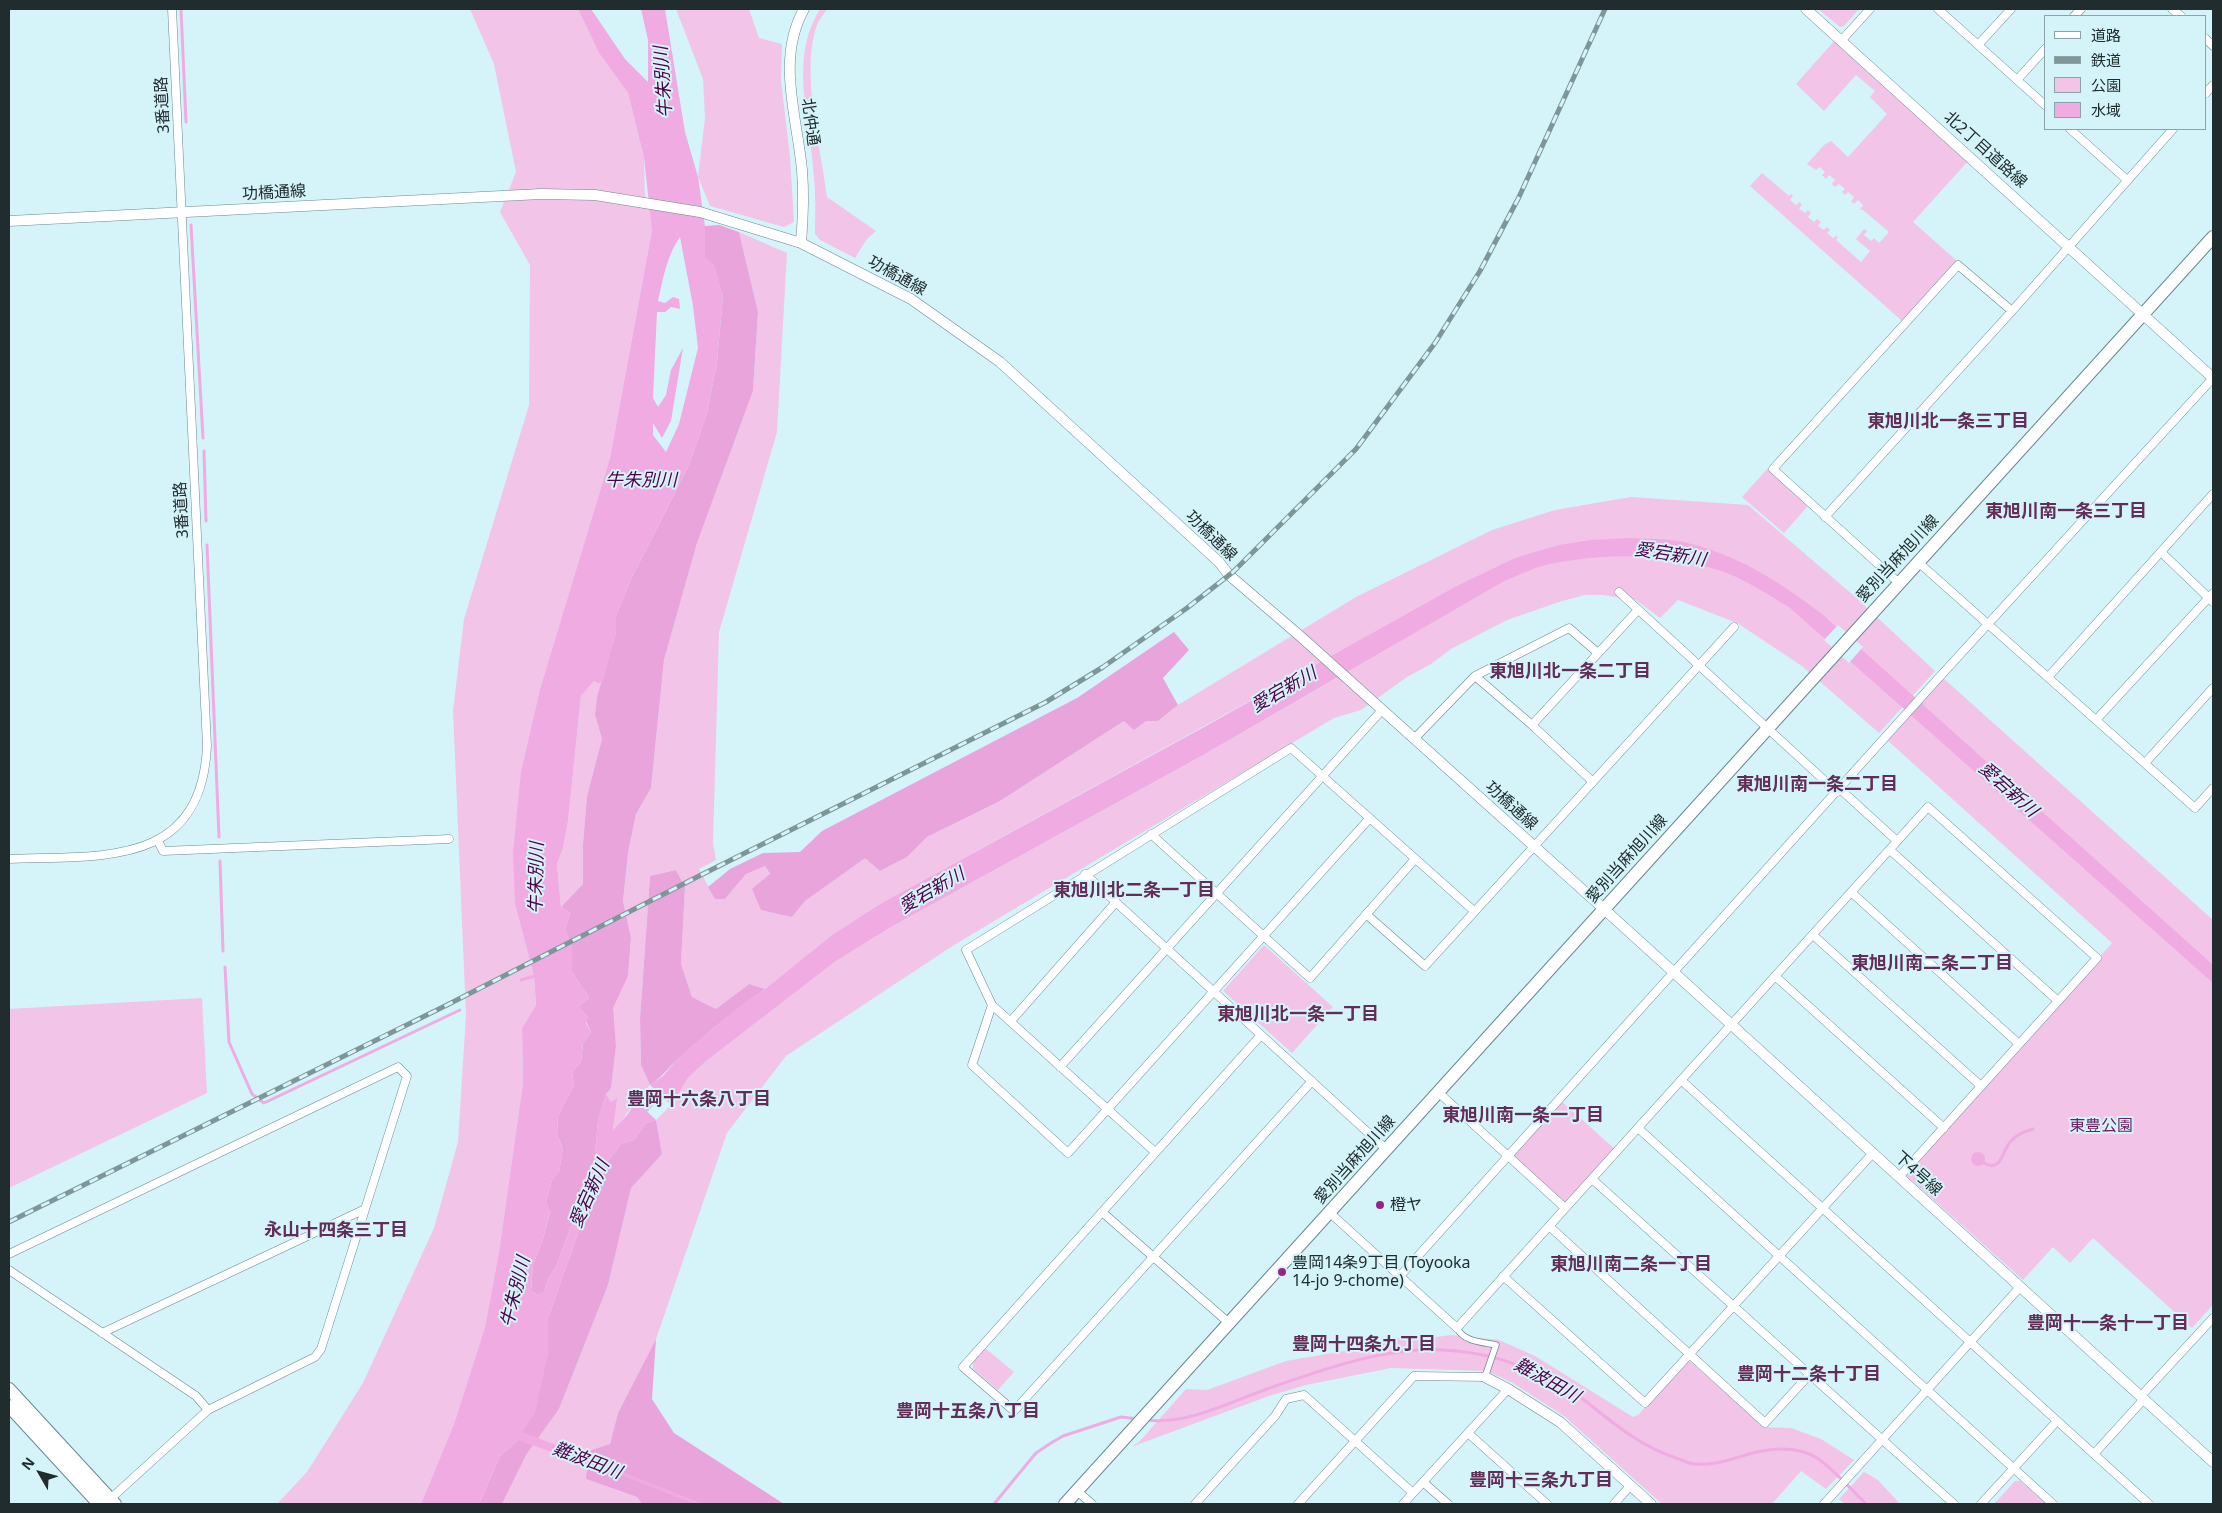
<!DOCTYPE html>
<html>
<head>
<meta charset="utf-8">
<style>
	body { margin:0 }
	#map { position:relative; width:2222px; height:1513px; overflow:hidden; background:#d4f4f9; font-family:"Noto Sans","Noto Sans JP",sans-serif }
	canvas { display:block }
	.frame { position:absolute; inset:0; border:10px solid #202c2e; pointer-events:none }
	.legend { position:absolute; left:2044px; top:15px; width:162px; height:115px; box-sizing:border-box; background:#d4f4f9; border:1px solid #8ca4a8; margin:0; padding:6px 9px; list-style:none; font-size:15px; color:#202c2e }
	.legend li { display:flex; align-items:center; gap:10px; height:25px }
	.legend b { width:25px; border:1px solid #8ca4a8 }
	.north { position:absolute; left:15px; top:1448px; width:50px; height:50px; -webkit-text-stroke:4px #d4f4f9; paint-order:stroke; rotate:308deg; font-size:14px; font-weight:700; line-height:20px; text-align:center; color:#202c2e }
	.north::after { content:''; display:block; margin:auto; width:18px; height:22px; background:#202c2e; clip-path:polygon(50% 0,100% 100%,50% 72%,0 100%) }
</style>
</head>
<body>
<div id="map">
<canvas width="2222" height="1513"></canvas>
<div class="frame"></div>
<ul class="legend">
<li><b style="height:6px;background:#fff"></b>道路</li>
<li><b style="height:6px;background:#7f9699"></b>鉄道</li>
<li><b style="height:14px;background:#f2c4e8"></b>公園</li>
<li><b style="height:14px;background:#f0abe2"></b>水域</li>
</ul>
<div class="north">N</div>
</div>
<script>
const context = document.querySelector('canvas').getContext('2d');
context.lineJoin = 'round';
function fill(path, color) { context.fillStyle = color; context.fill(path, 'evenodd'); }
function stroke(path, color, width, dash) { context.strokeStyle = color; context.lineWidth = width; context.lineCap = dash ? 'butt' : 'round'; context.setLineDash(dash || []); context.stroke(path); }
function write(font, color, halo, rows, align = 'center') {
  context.font = font + ' "Noto Sans","Noto Sans JP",sans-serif'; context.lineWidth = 4; context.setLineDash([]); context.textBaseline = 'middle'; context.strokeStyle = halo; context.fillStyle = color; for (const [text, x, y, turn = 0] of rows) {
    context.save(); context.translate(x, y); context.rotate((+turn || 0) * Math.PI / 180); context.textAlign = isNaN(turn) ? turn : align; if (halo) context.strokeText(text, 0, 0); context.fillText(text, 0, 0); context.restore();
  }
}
fill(new Path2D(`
	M470,9H578L599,53L628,93L644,158L645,201L659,205L652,230L610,458L540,689L521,771L515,904L534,976L536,1005L522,1028L523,1083L499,1252L485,1327L454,1424L421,1504H277L307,1472L363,1383L434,1228L458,1142L466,1015L453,711L464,619L529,405L530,265L500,212L516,172L494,64Z
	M676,9H749L759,38L782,44L781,80L790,157L794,222L784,227L710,206L698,177L705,118L703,79Z
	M820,9H827C824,14 819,20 817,25C800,71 821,148 827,197L876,231L867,239L855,258L820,240L815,234C815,215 816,196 814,177C811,121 788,60 820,9Z
	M1818,9H1859L1844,26L1840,27Z
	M1836,39L1969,160L1913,222L1957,261L1902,321L1750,186L1762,173L1789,196L1791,194L1793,196L1790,200L1796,205L1799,202L1802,204L1799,209L1805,213L1808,210L1811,213L1808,217L1814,222L1817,219L1821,222L1818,226L1824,230L1827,227L1830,230L1827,233L1833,238L1836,236L1838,237L1836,240L1861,262L1870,251L1856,239L1864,229L1867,231L1864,235L1871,241L1874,238L1879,243L1889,232L1863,210H1860L1863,205L1858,200L1854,204L1851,201L1854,197L1848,192L1845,195L1842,192L1845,189L1839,184L1835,187L1832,184L1835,180L1829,175L1826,179L1822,175L1825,172L1820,167L1816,170L1807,164L1824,145L1831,141L1848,157L1887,114L1870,97L1875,91L1856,75L1824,111L1796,84Z
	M739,232L787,253L777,432L719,632L713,843L716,860L699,869L715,899H725L746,874L765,866L792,917L805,901L865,857L880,871L907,857L927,837L1000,801L1124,721H1158L1178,705L1356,597L1492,530L1555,510L1631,497L1748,505L1853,595L1935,671L1879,733L1802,666L1737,623L1678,600L1660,618L1636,600L1602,595H1585L1562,601L1507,620L1451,649L1431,664L1407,677L1361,710L1334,718L954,945L786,1056L727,1133L656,1339L618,1413L610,1444L586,1479L637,1497L642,1504H502L526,1455L559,1409L608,1285L631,1187L662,1154L656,1120L671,1105L688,1078L705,1062L836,961L891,927L1205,754L1337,678L1319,663L880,904L832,935L765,989L749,984L716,1009L692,997L681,964L685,887L676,870L650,876L640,1019L641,1065L650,1085C636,1100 626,1116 613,1131L616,1099L611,1102L606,1094L611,1088L616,1046L612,1008L628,976L631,938L623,901L628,853L636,814L651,788L664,660L697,543L753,391L758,312Z
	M1768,468L1808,506L1784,533L1742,497Z
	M1942,677L2213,920V1305L2192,1328L2093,1238L2070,1263L2053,1247L2023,1280L1906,1175L2112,943L1887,740Z
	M604,678L597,698L595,715L602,739L587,796L583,844V884L561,907L557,864L563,848L568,821L581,696L594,681L599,684Z
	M1264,945L1333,1007L1292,1053L1223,991Z
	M202,998L207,1093L9,1188V1009Z
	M1559,1099L1617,1151L1565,1208L1507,1156Z
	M1451,1335L1499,1340L1535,1356L1633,1417L1638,1415L1686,1362H1691L1763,1427L1791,1428L1821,1439L1854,1460L1826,1489L1801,1471L1772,1504H1662L1564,1416L1513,1383L1487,1371L1391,1368L1306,1385L1269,1396L1131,1447L1139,1442L1186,1389L1207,1390L1286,1361L1361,1348L1399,1338L1407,1341Z
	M985,1348L1014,1372L998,1390L973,1369V1361Z
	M1864,1472L1878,1480L1900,1504H1845L1839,1499Z
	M2015,1481H2020L2047,1504H1994Z`), '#f2c4e8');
fill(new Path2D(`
	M719,225L739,232L758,312L753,391L697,543L664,660L651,788L636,814L628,853L623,901L631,938L628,976L613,1008L616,1046L611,1088L606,1094L598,1121L594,1164L556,1267L549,1277L544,1292L538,1295L531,1291L533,1265L543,1239L550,1212L546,1202L552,1180L559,1172L563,1148L557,1135L558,1116L574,1085L572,1072L581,1062L583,1043L591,1032L579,1006L589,998L572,972V947L565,930L570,913L561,907L583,884V844L587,796L602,739L595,715L597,697L616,632V616L630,581L689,465L707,413L717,362L723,295L705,259V226Z
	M1174,632L1189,650L1163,678L1178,705L1158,721H1146L1134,730L1124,721L1000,801L927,837L907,857L880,871L865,858L805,901L792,917L761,910L752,889L770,874L765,866L746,874L725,899H715L708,887L730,869L763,853L800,852L822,831L1077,698Z
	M676,870L685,887L681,964L692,997L716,1009L749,984L765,989C735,1009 708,1033 681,1056C669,1066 664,1076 650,1085L641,1065L640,1019L650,876Z
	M656,1120L662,1154L631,1188L608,1285L559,1409L526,1455L502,1504H479L500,1456L518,1440L548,1354V1318L600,1171L622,1143L634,1140L646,1123Z
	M656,1339L652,1399L674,1433L784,1504H642L637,1497L586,1479L589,1451L610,1444L618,1413Z`), '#e8a4db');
fill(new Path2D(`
	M578,9H591L625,59L648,82V40L641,9H665L685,132L698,177L705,226V258L714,264L723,295L717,362L707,413L689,465L630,581L616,616V632L604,678L599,684L594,681L581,696L568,821L563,848L557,864L561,907L570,913L565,930L572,947V972L589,998L579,1006L589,1017L586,1023L591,1032L583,1043L581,1062L572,1072L574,1085L558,1116L557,1135L563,1148L559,1173L552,1180L546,1202L550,1211L543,1239L533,1265L531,1291L538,1295L544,1292L549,1277L556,1267L594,1164L598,1121L606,1094L611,1102L617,1098L613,1130L628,1114L636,1101L656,1120L646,1123L634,1140L622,1143L600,1171L548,1318V1354L535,1413L522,1432L593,1459L591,1466L518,1440L500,1456L479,1504H421L454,1424L485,1327L499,1252L523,1083L522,1028L536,1005L534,976L515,904L513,853L521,771L540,689L610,458L652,230L644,158L628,93L599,53ZM680,237L693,306L698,348L679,424L666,452L653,435V423L662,438L671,421L683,348L671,370L666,395L658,407L653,398L657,312H665L671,307L680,309L679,299L673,297L665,303L658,301C663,279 667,255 680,237Z
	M1626,538C1644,539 1665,538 1683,542C1739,555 1778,581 1822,614L2213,965V983L1789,607C1768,595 1747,580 1724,572C1670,553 1606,552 1550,564C1535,567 1520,575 1506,580L1205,754L891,927L836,961L705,1062L688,1078L671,1105L650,1085L663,1076L678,1058L745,1002L765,989L832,935L880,904L1204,727L1455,587L1515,558L1559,545L1591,540Z
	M1971 1159a7 7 0 1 1 14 0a7 7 0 1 1-14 0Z`), '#f0abe2');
fill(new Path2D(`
	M1838,625L1863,647L1849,663L1824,640Z`), '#d4f4f9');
stroke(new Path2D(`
	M181,9L186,122
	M191,225L203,438
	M204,451L206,521
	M207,545L219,837
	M220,861L223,951
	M225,967L229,1042L252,1094L264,1103L460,1010
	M521,980L538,975
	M644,1113L662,1094
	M1984,1163C2002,1173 2002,1150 2011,1141C2017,1134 2024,1132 2033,1129
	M1147,1420C1187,1425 1230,1402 1267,1389C1322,1370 1383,1347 1442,1350C1484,1352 1513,1361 1550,1380C1558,1385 1567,1388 1575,1393C1608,1418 1636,1445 1676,1458C1682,1460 1689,1464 1695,1464C1712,1466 1733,1459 1749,1454C1771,1448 1797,1446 1817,1458C1830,1466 1855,1493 1866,1504
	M588,1460L699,1504
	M994,1504L1036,1453L1051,1443L1063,1436L1121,1417L1138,1419`), '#f0abe2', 3);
const pedestrian = new Path2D(`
	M1457,1328C1464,1342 1482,1342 1496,1345L1485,1377`);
const minor = new Path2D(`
	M1938,9L2046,106
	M2172,9L2181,16
	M2074,16L2081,9
	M2206,39L2213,46
	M1841,41L1870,9
	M1978,45L2011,9
	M2017,80L2046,48
	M2206,93L2213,85
	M2070,129L2127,180
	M1825,517L2012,311L2173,129
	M2161,552L2213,602
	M1918,562L2195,808L2213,788
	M1899,583L1773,469L1958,265L2012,311
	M1619,592L1837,792
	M1475,676L1532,725L1593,782
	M2049,676L2213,494
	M2096,720L2213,593
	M1532,725L1637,611
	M1414,739L1475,676L1569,628L1598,653
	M2145,763L2213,688
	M1840,789L1897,841
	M1151,834L1310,978L1415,859
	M158,841L163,851L449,839
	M1890,850L2058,1001
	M9,859C101,855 201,869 207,746L172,9
	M1085,874L1386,1149
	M1851,892L2019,1044
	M1366,914L1425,966L1734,627
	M1813,935L1981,1086
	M1775,976L1944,1128
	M992,1005L972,1065L1068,1153L1369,819
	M1011,1021L1116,902
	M1261,1035L963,1367L1014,1411L1312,1081
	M1060,1067L1382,710
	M1681,1080L2149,1504
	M1438,1092L1565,1208
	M1638,1128L2053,1504
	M1155,1152L992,1005L966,950L1291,748L1474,911
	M1592,1179L1954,1504
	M1102,1212L1229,1323
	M1329,1212L1457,1328L1928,807L2097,958L1899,1177
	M1549,1226L1765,1423L1810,1374
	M9,1254L398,1067L407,1076L321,1349L315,1357L208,1410L108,1501
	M9,1270L196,1396L208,1410
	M1400,1276L1934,683L2213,378
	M1503,1276L1645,1403L1873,1153
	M102,1333L365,1209
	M2141,1396L2213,1318
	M1468,1433L1547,1504
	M2094,1454L2144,1399
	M1423,1482L1448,1504
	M1077,1491L1092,1504
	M1195,1504L1275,1416L1286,1399L1304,1395L1413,1493
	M1298,1504L1414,1376L1485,1377
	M1403,1504L1508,1389
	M1614,1504L1630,1486
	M1824,1504L2020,1287
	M1981,1504L2057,1421`);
const tertiary = new Path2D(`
	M1806,9L2213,378
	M9,221L541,194L595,195L700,212L801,243L911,299L1000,362L1219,562L1229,575L1300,636L1604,909L2213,1462
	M801,243C803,219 804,194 802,170C797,116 776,59 804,9
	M1485,1377L1508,1389L1560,1422L1651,1504`);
const primary = new Path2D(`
	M9,1389L115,1504
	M9,1406L99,1504
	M1065,1504L2213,237`);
stroke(pedestrian, '#6b888d', 7);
stroke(minor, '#6b888d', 9);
stroke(tertiary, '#6b888d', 11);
stroke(primary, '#6b888d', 14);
stroke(pedestrian, '#fff', 5.5);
stroke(minor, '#fff', 8);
stroke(tertiary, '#fff', 10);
stroke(primary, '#fff', 12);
const rail = new Path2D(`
	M9,1222L449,1004L699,876L1046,702L1103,667L1187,608L1233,572L1356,449L1435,343L1480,271L1519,197L1605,9`);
stroke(rail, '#7f9699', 5);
stroke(rail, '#d4f4f9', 3, [9]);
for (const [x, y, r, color] of [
	[1380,1205,5,"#942585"],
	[1282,1272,5,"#942585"]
]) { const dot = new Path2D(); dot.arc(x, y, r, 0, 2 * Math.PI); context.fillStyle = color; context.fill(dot); stroke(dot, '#d4f4f9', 2); }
write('16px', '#202c2e', '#d4f4f9', [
	["3番道路",163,105,-93],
	["北仲通",810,122,82],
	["北2丁目道路線",1985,150,42],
	["功橋通線",274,193,-3],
	["功橋通線",897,276,29],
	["3番道路",182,510,-93],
	["功橋通線",1211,536,44],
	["愛別当麻旭川線",1898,559,-47],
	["功橋通線",1511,806,42],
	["愛別当麻旭川線",1627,859,-48],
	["愛別当麻旭川線",1355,1160,-48],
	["下4号線",1918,1174,42]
]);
write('16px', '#6e2063', '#d4f4f9', [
	["東豊公園",2101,1126]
]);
write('16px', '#202c2e', '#d4f4f9', [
	["橙ヤ",1390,1205],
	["豊岡14条9丁目 (Toyooka",1292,1263],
	["14-jo 9-chome)",1292,1281]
], 'left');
write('italic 18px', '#500048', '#d4f4f9', [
	["牛朱別川",664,82,-94],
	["牛朱別川",641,481],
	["愛宕新川",1670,555,9],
	["愛宕新川",1284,690,-30],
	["愛宕新川",2008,790,42],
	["牛朱別川",537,878,-89],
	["愛宕新川",932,891,-30],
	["愛宕新川",590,1194,-66],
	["牛朱別川",516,1292,-76],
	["難波田川",1547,1381,29],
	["難波田川",587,1461,21]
]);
write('bold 18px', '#632d5a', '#d4f4f9', [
	["東旭川北一条三丁目",1948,422],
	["東旭川南一条三丁目",2066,512],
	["東旭川北一条二丁目",1570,672],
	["東旭川南一条二丁目",1817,785],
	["東旭川北二条一丁目",1134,891],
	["東旭川南二条二丁目",1932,964],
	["東旭川北一条一丁目",1298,1015],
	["豊岡十六条八丁目",699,1100],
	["東旭川南一条一丁目",1523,1116],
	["永山十四条三丁目",336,1231],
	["東旭川南二条一丁目",1631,1265],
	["豊岡十一条十一丁目",2108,1324],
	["豊岡十四条九丁目",1364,1345],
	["豊岡十二条十丁目",1809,1375],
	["豊岡十五条八丁目",968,1412],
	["豊岡十三条九丁目",1541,1481]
]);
</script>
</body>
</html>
